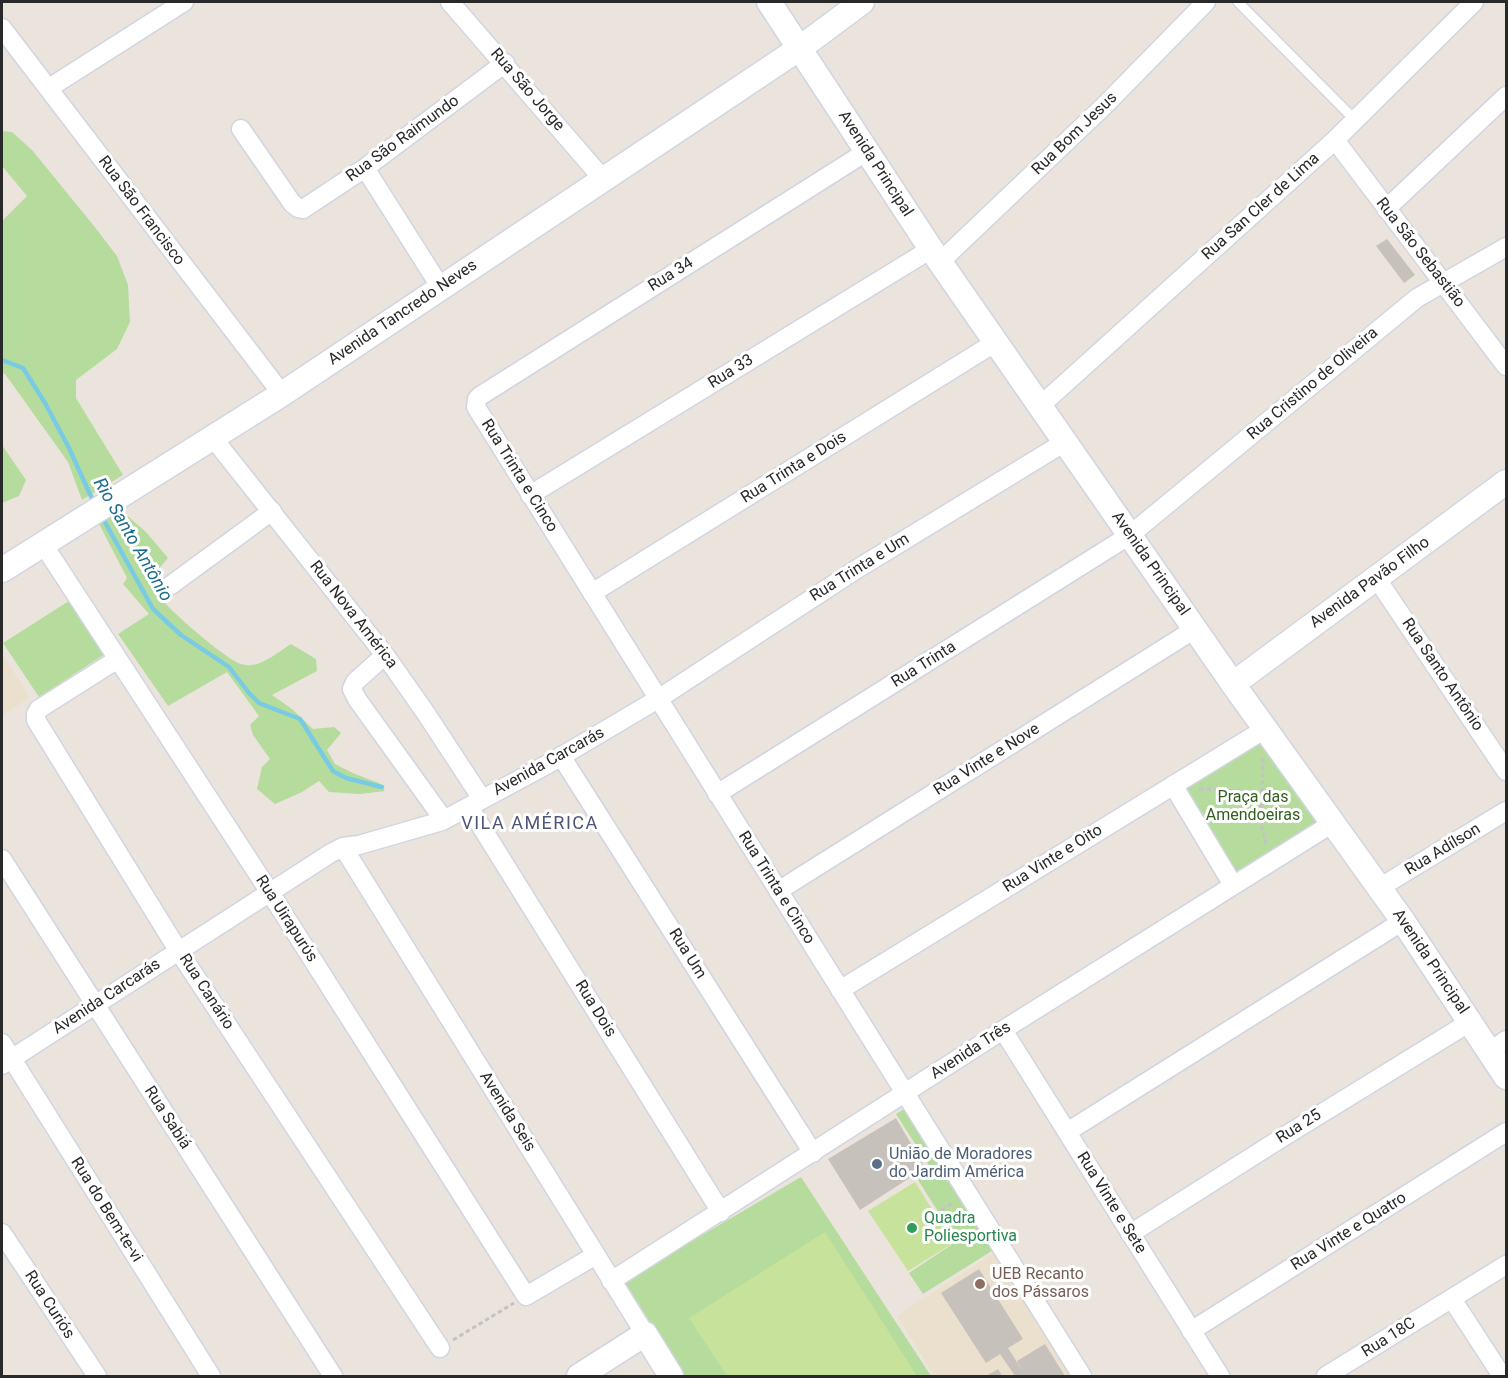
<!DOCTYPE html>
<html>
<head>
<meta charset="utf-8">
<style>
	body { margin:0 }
	#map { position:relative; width:1508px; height:1378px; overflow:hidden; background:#eae4dc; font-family:Roboto,sans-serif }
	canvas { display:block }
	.frame { position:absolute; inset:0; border:3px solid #292929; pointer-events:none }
</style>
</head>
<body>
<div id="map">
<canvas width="1508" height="1378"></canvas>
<div class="frame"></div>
</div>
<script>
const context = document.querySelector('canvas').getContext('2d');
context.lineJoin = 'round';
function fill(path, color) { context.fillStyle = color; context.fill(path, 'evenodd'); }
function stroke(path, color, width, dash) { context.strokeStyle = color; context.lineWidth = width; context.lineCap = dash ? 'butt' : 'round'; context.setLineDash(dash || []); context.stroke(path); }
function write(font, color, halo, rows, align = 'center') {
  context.font = font + ' Roboto,sans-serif'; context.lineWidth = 6; context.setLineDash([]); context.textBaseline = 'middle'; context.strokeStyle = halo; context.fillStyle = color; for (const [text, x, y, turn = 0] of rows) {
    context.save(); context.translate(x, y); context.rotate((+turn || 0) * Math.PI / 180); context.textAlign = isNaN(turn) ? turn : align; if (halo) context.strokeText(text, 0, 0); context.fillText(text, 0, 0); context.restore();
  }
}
fill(new Path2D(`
	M2,654L30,697L2,716Z
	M995,1252L1074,1376H935L897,1316Z`), '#eae0cd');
fill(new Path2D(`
	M2,131L12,132L32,150L94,226L117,256L128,285L130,322L117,349L76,380V398L123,475L82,500L68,462L5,374L2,373V221L27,196L2,166Z
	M2,445L26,480L19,496L2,503Z
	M114,504L147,533L168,558L150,579C153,584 156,591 159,596C168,609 225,659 241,664C258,670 277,653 291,644L316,659L317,671L272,695L292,709L313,729L334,727L341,733L327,750L335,764L355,774L379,783L385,791L360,794L329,792L319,781L302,792L275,804L257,789L262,767L270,759L253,735L250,725L259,716L227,672L168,706L118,634L149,614L123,584L127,578L96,518Z
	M72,599L105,654L39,697L3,643Z
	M1265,730L1331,823L1234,883L1176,787Z
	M904,1109L995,1249L923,1294L909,1273L957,1241L916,1177L930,1167L896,1114Z
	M801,1177L931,1376H684L624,1281Z`), '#b6dc9d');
fill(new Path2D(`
	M915,1182L953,1243L908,1271L868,1211Z
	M825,1232L917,1376H727L689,1318Z`), '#c7e29a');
stroke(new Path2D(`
	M2,360L23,368L45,403L69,448L94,503
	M101,515L153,609L181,635L229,667L249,693L259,703L300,719L333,771L346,778L382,787`), '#78cbe3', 4.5);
fill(new Path2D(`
	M1387,239L1415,275L1404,283L1376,246Z
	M896,1118L925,1168L860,1210L828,1159Z
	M979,1269L1023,1339L1008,1348L1024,1373L1017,1361L1045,1344L1065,1376H1015L1000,1354L986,1363L941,1293Z
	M998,1369L1002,1376H986Z`), '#c6c2bb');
const lane = new Path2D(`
	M1238,2L1355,120`);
const street = new Path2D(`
	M450,2L603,179
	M2,28L282,394
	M49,88L184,2
	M241,129L292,203L298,208L303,209L365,168L505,63
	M1335,140L1506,366
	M866,152L480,396L477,399L476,407L1082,1376
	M365,168L441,288
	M1386,209L1506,96
	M940,262L1105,105L1206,2
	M1040,406L1335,140L1474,2
	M213,438L385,655L425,712L482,799
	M530,495L931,249
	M43,544L269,891L526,1296L596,1255
	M1377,579L1506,771
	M171,585L272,511
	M592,593L996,342
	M385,655L355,682L352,689L357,699L444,820
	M118,659L39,709L36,714V720L178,950L440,1348
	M561,756L813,1153
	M1173,785L1233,885
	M717,794L1130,535L1417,298L1506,247
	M469,807L721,1212
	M343,847L645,1334
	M2,859L333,1376
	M1379,888L1506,811
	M778,891L1195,629
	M840,990L1265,729
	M1003,1030L1220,1376
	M2,1043L211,1376
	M1490,1052L1506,1040
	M2,1065L331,853L343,847L359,845L442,821L550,763L658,699L857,569L1065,442
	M1067,1132L1403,921
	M2,1233L97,1376
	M1130,1234L1280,1139L1470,1022
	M611,1281L1003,1030L1333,823
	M1452,1299L1502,1376
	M1191,1331L1506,1132
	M1326,1376L1506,1265`);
const secondary = new Path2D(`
	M769,2L931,249L1233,684L1403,921L1506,1077
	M2,570L282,394L800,48L862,2
	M1233,684L1506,482
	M579,1376L645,1334L671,1376`);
stroke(lane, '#d2d5e1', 12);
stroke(street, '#d2d5e1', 21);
stroke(secondary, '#d2d5e1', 27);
stroke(new Path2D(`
	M1263,758L1261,824L1266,842L1264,845
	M1199,789L1249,791L1275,801L1284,813L1304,817
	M935,1214L954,1202
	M453,1340L514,1303`), '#c3c3c3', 3, [4.5, 3]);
stroke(lane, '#fff', 9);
stroke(street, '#fff', 18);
stroke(secondary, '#fff', 24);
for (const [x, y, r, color] of [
	[877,1164,6,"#5c6f8a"],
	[912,1228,6,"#2e9e5b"],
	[980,1284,6,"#8d6e63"]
]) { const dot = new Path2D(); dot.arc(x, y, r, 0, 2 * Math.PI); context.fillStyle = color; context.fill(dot); stroke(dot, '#fff', 2); }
write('16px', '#292929', '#fff', [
	["Rua São Jorge",527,90,49],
	["Rua Bom Jesus",1075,134,-44],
	["Rua São Raimundo",403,139,-36],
	["Avenida Principal",875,164,57],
	["Rua San Cler de Lima",1261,207,-42],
	["Rua São Francisco",141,211,53],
	["Rua São Sebastião",1420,253,52],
	["Rua 34",671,275,-32],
	["Avenida Tancredo Neves",403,313,-34],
	["Rua 33",731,372,-32],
	["Rua Cristino de Oliveira",1313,384,-40],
	["Rua Trinta e Dois",794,468,-32],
	["Rua Trinta e Cinco",519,476,58],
	["Avenida Principal",1150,564,55],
	["Rua Trinta e Um",860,568,-32],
	["Avenida Pavão Filho",1370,583,-36],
	["Rua Nova América",353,615,52],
	["Rua Trinta",924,665,-32],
	["Rua Santo Antônio",1442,675,56],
	["Rua Vinte e Nove",987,760,-32],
	["Avenida Carcarás",549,762,-29],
	["Rua Adílson",1443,850,-31],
	["Rua Vinte e Oito",1053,859,-32],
	["Rua Trinta e Cinco",776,888,58],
	["Rua Uirapurύs",286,919,57],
	["Rua Um",687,954,58],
	["Avenida Principal",1430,962,56],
	["Rua Canário",206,992,57],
	["Avenida Carcarás",107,997,-33],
	["Rua Dois",595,1009,58],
	["Avenida Três",971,1051,-33],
	["Avenida Seis",507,1112,58],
	["Rua Sabiá",167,1118,57],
	["Rua 25",1299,1127,-32],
	["Rua Vinte e Sete",1111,1203,58],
	["Rua do Bem-te-vi",106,1210,58],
	["Rua Vinte e Quatro",1349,1232,-32],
	["Rua Curiós",49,1305,57],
	["Rua 18C",1389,1338,-32]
]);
write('16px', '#305f20', '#fff', [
	["Praça das",1253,798],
	["Amendoeiras",1253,816]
]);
write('16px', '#4e5e75', '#fff', [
	["União de Moradores",889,1155],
	["do Jardim América",889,1173]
], 'left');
write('16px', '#27864d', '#fff', [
	["Quadra",924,1219],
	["Poliesportiva",924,1237]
], 'left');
write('16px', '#785e54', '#fff', [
	["UEB Recanto",992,1275],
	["dos Pássaros",992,1293]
], 'left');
write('italic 18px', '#196a8d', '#fff', [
	["Rio Santo Antônio",132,540,60]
]);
context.letterSpacing = '1.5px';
write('18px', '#4e5776', '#fff', [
	["VILA AMÉRICA",530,824]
]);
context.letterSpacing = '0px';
</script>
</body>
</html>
